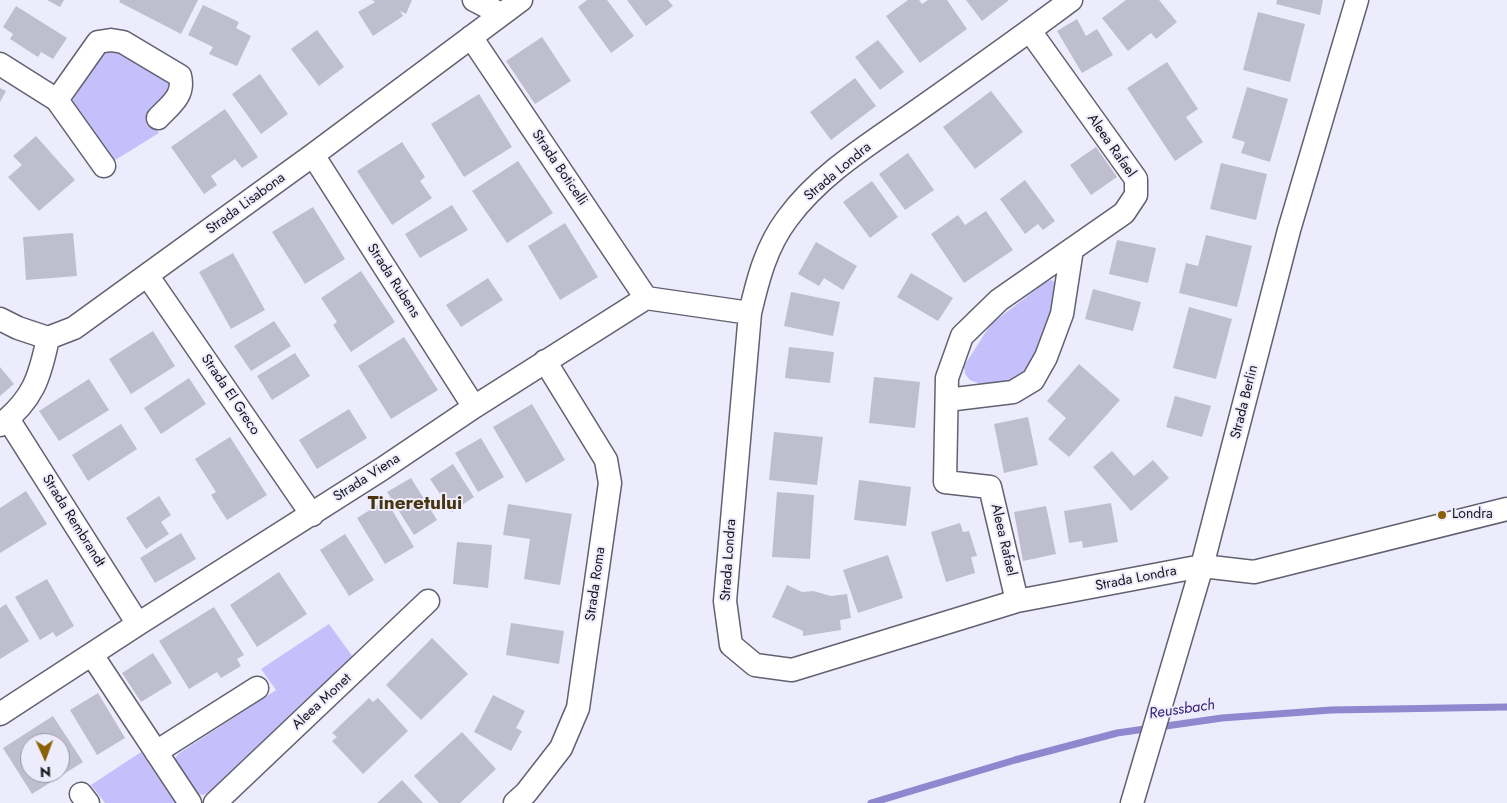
<!DOCTYPE html>
<html>
<head>
<meta charset="utf-8">
<style>
	body { margin:0 }
	#map { position:relative; width:1507px; height:803px; overflow:hidden; background:#edecfd; font-family:Jost,sans-serif }
	canvas { display:block }
	.north { position:absolute; left:20px; top:733px; width:50px; height:50px; box-sizing:border-box; background:#edecfd; border:1px solid #9696a2; border-radius:50%; rotate:178deg; font-size:14px; font-weight:700; line-height:20px; text-align:center; color:#141419 }
	.north::after { content:''; display:block; margin:auto; width:18px; height:22px; background:#8c6104; clip-path:polygon(50% 0,100% 100%,50% 72%,0 100%) }
</style>
</head>
<body>
<div id="map">
<canvas width="1507" height="803"></canvas>
<div class="north">N</div>
</div>
<script>
const context = document.querySelector('canvas').getContext('2d');
context.lineJoin = 'round';
function fill(path, color) { context.fillStyle = color; context.fill(path, 'evenodd'); }
function stroke(path, color, width, dash) { context.strokeStyle = color; context.lineWidth = width; context.lineCap = dash ? 'butt' : 'round'; context.setLineDash(dash || []); context.stroke(path); }
function write(font, color, halo, rows, align = 'center') {
  context.font = font + ' Jost,sans-serif'; context.lineWidth = 4; context.setLineDash([]); context.textBaseline = 'middle'; context.strokeStyle = halo; context.fillStyle = color; for (const [text, x, y, turn = 0] of rows) {
    context.save(); context.translate(x, y); context.rotate((+turn || 0) * Math.PI / 180); context.textAlign = isNaN(turn) ? turn : align; if (halo) context.strokeText(text, 0, 0); context.fillText(text, 0, 0); context.restore();
  }
}
fill(new Path2D(`
	M110,45L172,84L169,98L146,115L159,133L112,162L74,112L73,100L104,49Z
	M1051,280L1057,283L1060,287L1044,338L1025,375L1014,381L980,384L970,380L965,374L964,366L991,324L1046,282Z
	M329,624L353,657L212,791L203,795L196,793L174,760L178,754L276,690L261,669Z
	M141,752L176,803H105L91,785Z`), '#c5c0fc');
stroke(new Path2D(`
	M871,803L1015,760L1117,733L1222,718L1331,710L1507,707`), '#9087cf', 7);
fill(new Path2D(`
	M47,0H64L60,7Z
	M120,0H198L181,34L119,2Z
	M372,0H412L406,14L400,11L403,16L373,36L358,12L375,2Z
	M587,0H607L634,36L611,53L578,7Z
	M627,0H668L673,6L646,26Z
	M908,0H919L922,4L928,0H947L967,29L920,63L886,16Z
	M966,0H1009L982,21Z
	M1126,0H1159L1177,22L1156,39L1151,33L1128,51L1102,18Z
	M1277,0H1323L1320,15L1276,4Z
	M203,5L239,22L236,28L251,36L237,66L209,54L213,47L188,35Z
	M16,6L67,38L53,59L41,52L38,57L10,39L13,34L3,27Z
	M1258,12L1305,24L1290,82L1243,70Z
	M1077,19L1086,36L1097,29L1113,55L1082,73L1057,31Z
	M317,30L344,67L319,86L291,49Z
	M542,37L571,81L535,104L506,61Z
	M878,40L904,72L880,90L855,57Z
	M1167,62L1198,109L1186,117L1203,142L1175,161L1127,88Z
	M260,74L288,114L261,134L232,94Z
	M855,78L876,106L831,140L810,112Z
	M1247,87L1288,99L1270,162L1241,153L1245,142L1232,138Z
	M0,88L6,91L0,102Z
	M991,91L1023,132L975,169L943,127Z
	M479,94L512,147L464,177L431,124Z
	M225,109L258,157L242,168L235,159L211,176L217,185L204,194L171,147Z
	M36,136L75,180L39,211L8,177L22,165L13,156Z
	M402,142L425,177L420,181L432,198L392,225L357,171Z
	M1096,147L1117,177L1091,195L1070,165Z
	M908,153L934,190L905,210L879,174Z
	M518,161L553,213L507,243L472,191Z
	M1221,163L1267,174L1256,220L1210,209Z
	M1025,180L1055,221L1043,230L1038,224L1025,234L1000,199Z
	M872,181L898,217L870,238L843,202Z
	M452,205L468,230L420,258L405,234Z
	M313,207L345,259L305,284L272,232Z
	M986,211L1013,250L964,283L931,234L958,215L965,225Z
	M565,223L598,277L560,300L528,246Z
	M73,233L77,276L26,280L23,237Z
	M1206,235L1252,246L1237,307L1179,293L1186,263L1198,266Z
	M1117,240L1156,248L1148,283L1109,274Z
	M816,242L857,266L843,290L824,278L819,286L798,274Z
	M233,253L265,310L231,329L199,272Z
	M361,271L395,322L351,352L333,325L337,322L321,298Z
	M911,273L953,298L938,321L897,297Z
	M488,278L503,300L461,327L446,305Z
	M1093,289L1141,302L1133,331L1085,319Z
	M791,292L840,302L833,336L784,326Z
	M1189,307L1232,319L1216,379L1173,368Z
	M274,321L291,346L251,371L234,346Z
	M153,331L175,366L131,394L109,359Z
	M404,337L438,390L391,419L358,366Z
	M789,347L834,352L830,383L785,378Z
	M295,353L310,376L272,400L257,376Z
	M1079,364L1120,400L1069,457L1048,439L1066,418L1047,401Z
	M0,367L14,384L0,396Z
	M874,377L920,382L915,428L869,423Z
	M189,378L206,404L161,434L144,408Z
	M89,379L109,410L59,441L39,411Z
	M1175,396L1211,406L1202,437L1166,427Z
	M532,404L565,460L526,483L493,427Z
	M349,409L367,438L317,469L299,440Z
	M1028,417L1038,465L1004,473L994,424Z
	M121,424L137,449L88,481L72,455Z
	M774,432L823,437L817,485L769,480Z
	M230,437L267,495L227,520L211,495L216,492L195,459Z
	M481,438L504,477L478,492L455,453Z
	M1112,451L1134,476L1153,460L1169,478L1131,511L1093,467Z
	M453,464L474,497L452,512L430,479Z
	M411,478L437,520L414,535L387,492Z
	M859,480L911,487L906,526L854,520Z
	M26,491L47,524L0,553V508Z
	M777,492L814,495L810,559L772,557Z
	M159,496L171,515L161,522L169,534L146,549L126,518Z
	M386,500L414,547L385,564L357,518Z
	M1111,503L1118,542L1083,548L1082,541L1069,543L1064,511Z
	M508,504L572,514L560,585L524,579L530,539L503,535Z
	M1046,506L1056,554L1023,561L1014,512Z
	M960,523L963,532L969,531L977,556L971,557L975,573L946,582L931,532Z
	M181,533L196,559L155,583L140,558Z
	M345,534L374,580L349,596L320,550Z
	M457,542L492,545L488,588L453,584Z
	M888,555L903,598L858,613L843,570Z
	M279,572L307,614L257,647L230,605Z
	M47,579L74,626L56,637L53,632L40,640L15,597Z
	M787,585L802,592L813,591L831,596L847,594L851,618L840,620L841,630L803,636V631L772,617Z
	M6,604L29,641L0,659V608Z
	M214,607L244,655L237,659L241,666L221,678L217,672L189,689L159,641Z
	M511,623L564,631L559,664L506,655Z
	M432,638L468,674L421,720L386,685Z
	M153,653L172,683L141,702L122,673Z
	M98,693L125,738L97,755L70,710Z
	M493,695L525,711L516,728L522,731L511,751L474,732Z
	M369,698L373,702L378,698L408,731L363,774L332,741L337,737L332,733Z
	M53,716L83,762L32,794L3,748ZM30,743H60V773H30Z
	M462,732L496,769L460,803H439L414,776Z
	M402,780L423,803H377Z`), '#bfbecf');
const minor = new Path2D(`
	M474,0L501,14
	M1071,0C1019,39 965,77 911,115C868,145 819,175 787,219C766,247 758,279 750,313L725,601L731,645L755,665L792,670L1017,601L1202,566L1254,572L1507,509
	M471,37L646,298
	M0,64L57,100L104,166
	M57,100L98,42L111,40L123,42L180,76C185,96 170,105 158,118
	M313,155L474,407
	M147,275L312,515
	M0,319L18,328L48,338
	M48,338L74,328L313,155L521,0
	M947,400L1013,392L1033,380L1046,357L1062,314L1072,249
	M8,419L138,624
	M0,425C33,400 40,377 48,338
	M1017,601L990,487L945,482L947,378L962,336L999,300L1124,213L1136,195V179L1030,31
	M92,655L190,803
	M0,714L138,624L382,469L474,407L646,298L750,313
	M156,752L257,688
	M81,794L88,803
	M215,803L428,601
	M515,803L526,793L561,748L578,708L610,483L606,460L545,361
	M1132,803L1202,566L1289,230L1357,0`);
stroke(minor, '#626170', 25);
stroke(minor, '#fff', 22);
for (const [x, y, r, color] of [
	[1442,515,5,"#8c6104"]
]) { const dot = new Path2D(); dot.arc(x, y, r, 0, 2 * Math.PI); context.fillStyle = color; context.fill(dot); stroke(dot, '#edecfd', 2); }
write('14px', '#141419', '#edecfd', [
	["Aleea Rafael",1111,146,55],
	["Strada Boticelli",559,168,56],
	["Strada Londra",838,172,-40],
	["Strada Lisabona",246,204,-36],
	["Strada Rubens",393,281,57],
	["Strada El Greco",230,395,56],
	["Strada Berlin",1245,402,-76],
	["Strada Viena",367,478,-33],
	["Strada Rembrandt",73,521,58],
	["Aleea Rafael",1003,540,77],
	["Strada Londra",729,560,-86],
	["Strada Londra",1136,579,-11],
	["Strada Roma",596,584,-82],
	["Aleea Monet",322,702,-43]
]);
write('14px', '#141419', '#edecfd', [
	["Londra",1452,515]
], 'left');
write('italic 15px', '#362074', '#edecfd', [
	["Reussbach",1182,710,-8]
]);
write('bold 19px', '#48340e', '#edecfd', [
	["Tineretului",415,504]
]);
</script>
</body>
</html>
